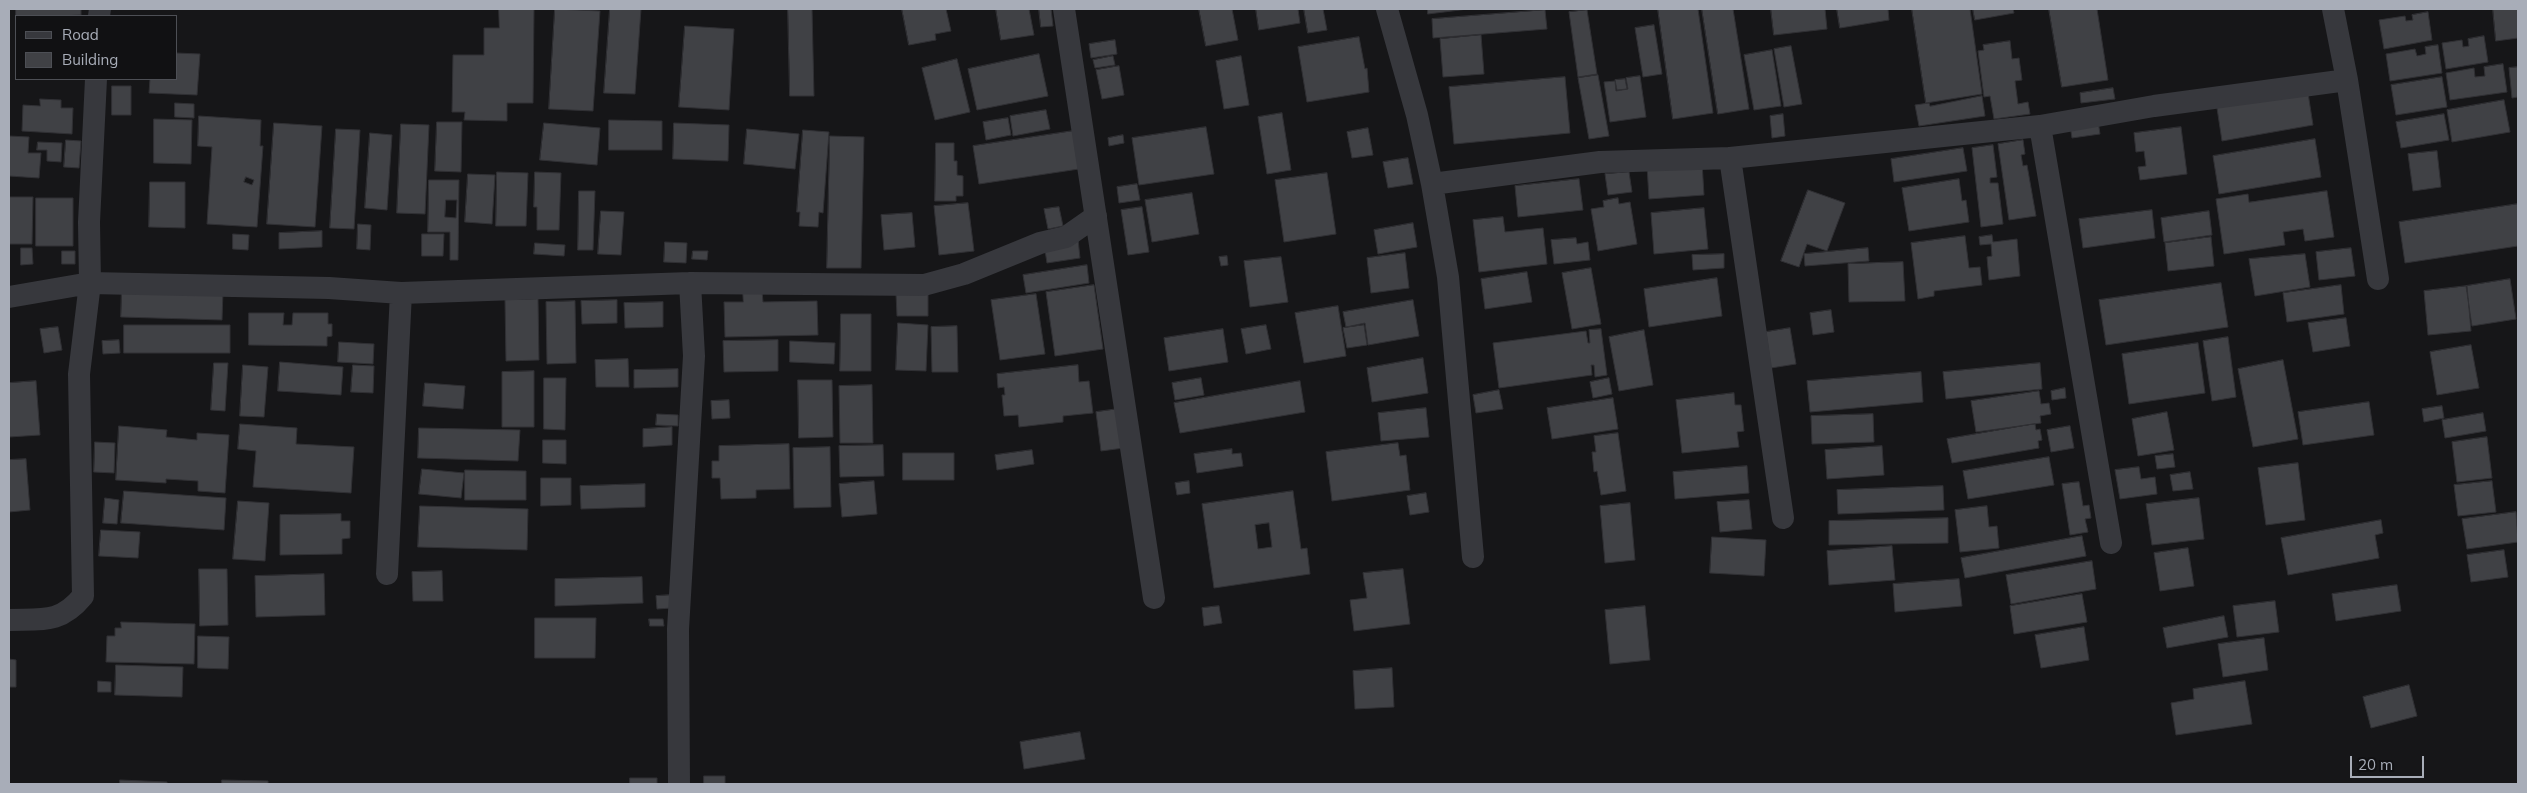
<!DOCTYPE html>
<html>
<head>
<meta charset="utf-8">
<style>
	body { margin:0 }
	#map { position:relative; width:2527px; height:793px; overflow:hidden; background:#161618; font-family:Mulish,sans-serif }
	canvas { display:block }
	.frame { position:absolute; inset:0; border:10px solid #a8adb8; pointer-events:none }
	.legend { position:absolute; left:15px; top:15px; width:162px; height:65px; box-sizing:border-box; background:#111113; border:1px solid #4d4f55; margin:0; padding:6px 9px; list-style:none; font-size:15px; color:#a8adb8 }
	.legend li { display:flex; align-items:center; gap:10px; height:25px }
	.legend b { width:25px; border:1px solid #4d4f55 }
	.scale { position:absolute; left:2350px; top:756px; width:74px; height:22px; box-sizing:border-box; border:2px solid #a8adb8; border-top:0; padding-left:6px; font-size:15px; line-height:18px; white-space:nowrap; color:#a8adb8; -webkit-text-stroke:4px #111113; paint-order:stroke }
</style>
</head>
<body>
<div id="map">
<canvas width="2527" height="793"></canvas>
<div class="frame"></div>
<ul class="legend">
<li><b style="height:6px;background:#37383d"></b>Road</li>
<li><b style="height:14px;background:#404145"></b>Building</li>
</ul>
<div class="scale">20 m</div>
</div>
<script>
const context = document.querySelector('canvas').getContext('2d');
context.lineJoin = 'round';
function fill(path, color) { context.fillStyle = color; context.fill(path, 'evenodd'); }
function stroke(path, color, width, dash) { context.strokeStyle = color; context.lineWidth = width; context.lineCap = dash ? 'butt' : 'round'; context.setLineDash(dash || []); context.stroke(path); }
const building = new Path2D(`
	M16,9H81V15L16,18Z
	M499,9H534L533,103H507V121L464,120L465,112H452L453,55H484V28H499Z
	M555,9L600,11L593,111L549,109Z
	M610,9H641L635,94L604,93Z
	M788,9H812L814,96H790Z
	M902,9H946L951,31L935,34L936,40L909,45Z
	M996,9H1029L1034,35L1001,40Z
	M1039,9H1051L1053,26L1041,27Z
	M1199,9H1232L1238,40L1206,46Z
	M1256,9H1298L1300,23L1259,30Z
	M1304,9H1323L1327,30L1308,33Z
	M1428,9H1468L1428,14Z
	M1658,9H1698L1713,113L1673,119Z
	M1702,9H1733L1749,109L1718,114Z
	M1771,9H1825L1827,29L1774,35Z
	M1837,9H1888L1889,20L1840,28Z
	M1912,9H1970L1982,94L1926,103Z
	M1973,9H2013L2014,13L1975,20Z
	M2049,9H2097L2108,80L2062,87Z
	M2493,9H2518V38L2496,41Z
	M1545,10L1547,29L1433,38L1432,19Z
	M1587,10L1597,74L1578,77L1569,12Z
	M2428,12L2432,40L2384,49L2379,20L2405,16L2406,21L2413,20L2412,15Z
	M1654,25L1662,74L1643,77L1635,28Z
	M685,26L734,29L729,110L679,107Z
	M1481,35L1484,74L1443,77L1440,39Z
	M2484,36L2488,62L2446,69L2442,43L2462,40L2463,47L2469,46L2468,39Z
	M1359,37L1365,69L1367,68L1369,92L1307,102L1298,47Z
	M1115,40L1117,54L1091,58L1089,44Z
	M2010,41L2012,59L2019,58L2022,80L2015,81L2018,104L2028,102L2030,114L1994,119L1990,96L1984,97L1978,51L1984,50L1983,45Z
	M2438,45L2442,73L2390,81L2386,54L2415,49L2417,56L2426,54L2425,47Z
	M1791,46L1802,104L1784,107L1774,49Z
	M1772,50L1781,106L1754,110L1744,55Z
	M176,53L200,54L197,95L149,93L150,79H176Z
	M1039,54L1048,96L977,110L968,69Z
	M1113,56L1115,65L1095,68L1093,60Z
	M1241,56L1249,105L1224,109L1216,61Z
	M957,59L970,112L935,120L922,68Z
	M2503,64L2507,92L2450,100L2446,73L2474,68L2475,77L2485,76L2484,67Z
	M1119,66L1124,95L1102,99L1096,70Z
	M2518,67V97L2512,98L2509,68Z
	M1598,75L1609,136L1589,139L1578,78Z
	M1640,76L1646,117L1610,122L1604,82L1615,81L1616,91L1628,89L1626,78Z
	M1565,77L1570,133L1454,144L1449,87Z
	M2442,77L2447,107L2396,115L2391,85Z
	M1625,79L1627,89L1617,90L1615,80Z
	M112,86H131V115H112Z
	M2113,88L2115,99L2081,103L2080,93Z
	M2308,93L2313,125L2222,141L2217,108Z
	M1982,96L1985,116L1919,126L1915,105L1929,103L1930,106Z
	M40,99L61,100V108H73L72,134L22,131L23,105L40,106Z
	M2504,100L2510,132L2452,142L2447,110Z
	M175,103L194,104V118L175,117Z
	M1046,110L1050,129L1013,136L1010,116Z
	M1282,113L1291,170L1267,174L1258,117Z
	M1783,114L1785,136L1772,138L1770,116Z
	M2444,114L2449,140L2401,148L2396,122Z
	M199,116L261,120L260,146H263L257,227L207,224L212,147L198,146ZM246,177L254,180L252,185L244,182Z
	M1008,118L1011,135L986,140L983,122Z
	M154,119L192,120L191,164L154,163Z
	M609,120L662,121V150H609Z
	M2098,121L2100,134L2072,138L2070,125Z
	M437,122H462L461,172L435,171Z
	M274,123L322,126L315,227L267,224Z
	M544,123L600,128L597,165L540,160Z
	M674,123L729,125L728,161L673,159Z
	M401,124L429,125L425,214L397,213Z
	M1206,127L1214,174L1139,185L1132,138Z
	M2181,127L2187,174L2140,180L2138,167L2146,166L2144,151L2136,152L2134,133Z
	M1368,128L1373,155L1352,158L1347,132Z
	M336,129L360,130L354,229L330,228Z
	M747,129L799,134L795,169L744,164Z
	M803,130L829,132L823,213L819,212L818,227L799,226L800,212H797Z
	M1073,131L1079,169L979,184L973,146Z
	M370,133L392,135L387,210L365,208Z
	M1123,135L1124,143L1109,146L1108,138Z
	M9,136L29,137L28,153H41L39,178L9,176Z
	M830,136L864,137L861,268H827Z
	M2315,139L2321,177L2219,194L2213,156Z
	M66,140L81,141L79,168L64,167Z
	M2023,140L2025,154L2021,155L2023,166L2027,165L2036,216L2009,220L1998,144Z
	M38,142L62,143L61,162L47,161V150H37Z
	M936,143H954V161H957V175L963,176V196H956V201H935Z
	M1993,145L1997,177L1990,178V183H1998L2003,224L1981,227L1972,148Z
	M1963,148L1967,171L1894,182L1891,159Z
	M2437,151L2441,187L2413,191L2408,154Z
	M1408,158L1413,184L1388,188L1383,162Z
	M1702,162L1704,195L1649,199L1647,165Z
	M497,172L528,173L526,226H496Z
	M535,172L561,173L559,230H537V207H534Z
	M1629,172L1632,192L1608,195L1605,174Z
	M1327,173L1336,234L1284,242L1275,180Z
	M468,174L495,175L492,224L465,222Z
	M1579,179L1583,210L1518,217L1515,186Z
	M1959,179L1962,201L1966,200L1969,222L1909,231L1902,188Z
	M429,180H459L458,260H450V232H428ZM446,200H457L456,218L445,217Z
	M150,182H185V228L149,227Z
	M1137,184L1140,200L1119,203L1117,187Z
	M1808,190L1845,203L1827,251L1807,244L1799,267L1781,261Z
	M579,191H595L593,250H578Z
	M2327,191L2334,237L2305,241L2303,229L2283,232L2285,245L2224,254L2216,199L2248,194L2249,202Z
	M1192,193L1199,234L1152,242L1145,200Z
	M9,197H33L32,244H9Z
	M36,198H73V246H36Z
	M1618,198L1619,204L1630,202L1637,244L1598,251L1591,209L1604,207L1603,201Z
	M968,203L974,251L939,255L934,206Z
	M2518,204V246L2405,263L2399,222Z
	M1059,207L1063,226L1048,229L1044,209Z
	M1142,207L1149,252L1128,255L1121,210Z
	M1704,208L1708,249L1654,254L1651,213Z
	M2152,210L2155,238L2083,248L2079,219Z
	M601,211L624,212L621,255L598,254Z
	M2209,211L2212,235L2164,242L2161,218Z
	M912,213L915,247L884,250L881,215Z
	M1503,217L1505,232L1543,228L1547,264L1479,272L1473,220Z
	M1413,223L1417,247L1378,254L1374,230Z
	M358,224L371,225L370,250L357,249Z
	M322,231V247L279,249V233Z
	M233,234L249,235L248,250L233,249Z
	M422,234H444L443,256H422Z
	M1992,235L1993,242L2017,239L2020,276L1989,280L1987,257L1992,256L1991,244L1980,245L1979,237Z
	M1965,236L1969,268L1980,267L1982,285L1934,291V296L1918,299L1911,243Z
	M2211,237L2214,266L2168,271L2165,243Z
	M1576,238L1577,244L1588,242L1590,260L1554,264L1551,240Z
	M1078,239L1080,258L1047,263L1044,244Z
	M665,242L687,243L686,263L664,262Z
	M535,243L565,245L564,256L534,254Z
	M21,248H32L33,264L21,265Z
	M1868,248L1869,261L1805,266L1804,254Z
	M2351,248L2355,276L2319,280L2316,252Z
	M62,251H75V264H62Z
	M693,251H708L707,260L692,259Z
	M1405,253L1409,288L1371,293L1367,258Z
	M1724,254V268L1693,270L1692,255Z
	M2305,254L2310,287L2255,296L2249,259Z
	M1227,256L1228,265L1221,266L1219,257Z
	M1281,257L1288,302L1250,307L1244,261Z
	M1903,262L1905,301L1849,302L1848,264Z
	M1087,265L1089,283L1026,293L1023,275Z
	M1591,268L1601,324L1572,329L1562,273Z
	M1527,272L1532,302L1485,309L1481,279Z
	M1717,278L1722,316L1649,327L1644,289Z
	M2510,279L2516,319L2472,326L2466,286Z
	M2221,283L2228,327L2106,345L2099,300Z
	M1094,285L1103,349L1055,356L1046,292Z
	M2341,285L2344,314L2287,322L2283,293Z
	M2467,286L2471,331L2428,335L2424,291Z
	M122,287L223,291L222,320L121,317Z
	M743,291H762L763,302L817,301L818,335L725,337L724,302H743Z
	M928,292V316H897L896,293Z
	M1036,294L1045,354L1000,360L991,300Z
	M538,299L539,360L506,361L505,300Z
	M617,300V323L582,324L581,301Z
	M1413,300L1419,336L1368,345L1365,323L1346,327L1343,312Z
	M575,301L576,363L547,364L546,302Z
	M663,302V327L625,328L624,303Z
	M1338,306L1346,356L1304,363L1295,313Z
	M1831,310L1834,332L1813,335L1810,313Z
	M249,313H284L283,325H292L293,313H328V324H332V336L327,337V346L249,345Z
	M841,314H871V371H840Z
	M2346,318L2350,346L2313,352L2308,323Z
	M898,323L928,325L926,371L896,370Z
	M124,325H230V353H124Z
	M1266,325L1271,349L1246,354L1241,329Z
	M1364,325L1367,345L1347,348L1343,328Z
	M957,326L958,372H932L931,327Z
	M58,327L62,350L44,353L40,329Z
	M1790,328L1796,364L1771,368L1766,332Z
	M1223,329L1228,362L1169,371L1164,338Z
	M1601,329L1607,375L1595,377L1594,365H1591L1592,375L1499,388L1493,343L1586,331L1588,343H1590L1589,330Z
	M1644,330L1653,385L1619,391L1609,337Z
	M2228,337L2236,397L2212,401L2203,341Z
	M119,340L120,353L103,354L102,341Z
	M778,340V371L724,372L723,341Z
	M790,341L835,343L834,364L790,362Z
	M339,342L374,344L373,364L338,362Z
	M2198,343L2205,393L2129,404L2122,354Z
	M2471,345L2479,388L2437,395L2430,352Z
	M1423,358L1428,393L1372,402L1367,368Z
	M628,359L629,387H596L595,360Z
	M2283,360L2298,439L2253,447L2238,369Z
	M280,362L343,367L341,395L278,391Z
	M214,363H228L225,411L211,410Z
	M2040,363L2042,389L1946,399L1943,372Z
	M243,365L268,367L264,417L240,416Z
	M353,365L374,366L373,393L351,392Z
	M1078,365L1079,382L1089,381L1093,413L1063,416V422L1019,427L1018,415L1004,416L1002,395H1005L1004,387L998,388L997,374Z
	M678,369V387L634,388V370Z
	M534,371V427H502V372Z
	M1921,372L1923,402L1810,412L1807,381Z
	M544,378H566L565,430L544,429Z
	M1201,378L1204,395L1175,400L1172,383Z
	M1609,378L1612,394L1593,398L1590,382Z
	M798,380H832L833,437L799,438Z
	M36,381L40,435L9,437V383Z
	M1300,381L1305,412L1180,433L1174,403Z
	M425,383L465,386L463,409L423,406Z
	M872,385L873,443H840L839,386Z
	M2065,388L2066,398L2052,400L2051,391Z
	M1499,390L1503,409L1476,413L1473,395Z
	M2039,391L2041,404L2049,403L2051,414L2040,416L2041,423L1976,432L1971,401Z
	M1734,393L1735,405H1741L1744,431L1737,432L1739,447L1682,453L1676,400Z
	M1613,398L1618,429L1552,439L1547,408Z
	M729,400L730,418L712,419L711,401Z
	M2369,402L2374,435L2303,445L2298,412Z
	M2442,406L2444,418L2424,422L2422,409Z
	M1426,408L1429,437L1381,441L1378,413Z
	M1118,409L1124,448L1101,451L1096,412Z
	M2167,412L2174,450L2138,456L2132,419Z
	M2483,413L2486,431L2445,438L2442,420Z
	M657,414L678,415V426L656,425Z
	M1873,414L1874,442L1812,444L1811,416Z
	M240,424L297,428L296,444L354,447L351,493L253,487L256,451L238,449Z
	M2035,424L2036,430L2040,429L2042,440L2038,441L2039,448L1952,463L1947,439Z
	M119,426L167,430L166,437L197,440V433L229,435L225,493L198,491V481L166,479V483L116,480Z
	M2070,426L2074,448L2051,452L2047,430Z
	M672,427V445L643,447V429Z
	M419,428L520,430L518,461L418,458Z
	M1618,433L1626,491L1601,495L1597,471L1594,472L1592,452H1596L1594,436Z
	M2487,437L2492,478L2457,482L2452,442Z
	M543,440H566V464L543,463Z
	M95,442L115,443L114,473L94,472Z
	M1398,443L1400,456L1406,455L1410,490L1332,501L1326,452Z
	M789,444L790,489L756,490V498L721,499L720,478H712V461H719V446Z
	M883,445L884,476L840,477L839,446Z
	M1882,446L1884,475L1827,479L1825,450Z
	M830,447L831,507L794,508L793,448Z
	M1232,449V454L1241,453L1243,466L1197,473L1194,454Z
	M1032,450L1034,464L997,470L995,455Z
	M903,453H954V480H903Z
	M2173,454L2175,467L2157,469L2155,456Z
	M2049,457L2054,485L1968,499L1963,471Z
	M26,459L30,510L9,512V460Z
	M2298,463L2305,520L2266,525L2258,468Z
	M1747,466L1749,493L1675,499L1673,472Z
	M2139,467L2141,479L2155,477L2157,494L2120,499L2115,470Z
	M422,469L464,473L461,498L419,494Z
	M465,470L526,471V500H465Z
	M2190,472L2193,489L2173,491L2170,475Z
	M541,478H571V505L541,506Z
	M874,481L877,514L842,517L839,484Z
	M1189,481L1190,493L1177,495L1175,483Z
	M2492,481L2496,512L2458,516L2454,485Z
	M2079,482L2083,506L2089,505L2091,518L2085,519L2088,532L2070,535L2062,484Z
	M645,484V507L581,509L580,486Z
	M1943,486L1944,510L1838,514L1837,490Z
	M124,491L226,498L224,530L121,523Z
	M1293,491L1301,549L1307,548L1310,574L1214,588L1202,504ZM1269,523L1272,547L1258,549L1255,525Z
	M1426,493L1429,512L1410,515L1407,496Z
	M105,498L119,500L117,524L103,523Z
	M2199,498L2204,539L2152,545L2146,504Z
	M1749,500L1752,529L1720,532L1717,502Z
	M238,501L269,503L265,561L233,559Z
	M1630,503L1635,560L1605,563L1600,506Z
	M420,506L528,509L527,550L418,547Z
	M1987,506L1989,527L1997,526L1999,548L1960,552L1955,510Z
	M2516,512L2518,542L2467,549L2462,519Z
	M341,514V521H350V538L342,539V554L280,555V515Z
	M1948,518V543L1829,545V521Z
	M2381,520L2383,533L2375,535L2379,558L2288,575L2281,538Z
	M101,530L140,532L138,558L99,556Z
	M2082,536L2086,556L1965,578L1961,558Z
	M1712,537L1766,540L1764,576L1710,573Z
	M1892,546L1895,580L1829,585L1827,551Z
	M2188,548L2194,586L2160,591L2154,553Z
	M2504,550L2508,577L2471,582L2467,555Z
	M2092,561L2096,589L2011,604L2006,575Z
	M199,569H227L228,625L200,626Z
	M1403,569L1410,624L1354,631L1350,600L1367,598L1363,573Z
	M442,571L443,601H413L412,572Z
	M324,574L325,615L256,617L255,576Z
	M642,577L643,603L555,606V579Z
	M1959,579L1962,606L1895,612L1893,584Z
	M2397,585L2401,611L2336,621L2332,594Z
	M2082,594L2087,622L2014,634L2010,606Z
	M671,595L672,608L657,609L656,596Z
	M2275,601L2279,632L2237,637L2233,606Z
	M1219,606L1222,623L1204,626L1202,608Z
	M1645,606L1650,660L1610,664L1605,610Z
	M2224,616L2228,637L2167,648L2163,628Z
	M535,618H596L595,658H535Z
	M649,619H663L664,626H650Z
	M121,622L195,624L194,664L106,662L107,636H115V628H121Z
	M2084,627L2089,660L2041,668L2035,635Z
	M198,636L229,637L228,669L198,668Z
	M2264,638L2268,670L2223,677L2218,644Z
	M9,659L16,660V687H9Z
	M116,665L183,667L182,697L115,695Z
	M1392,668L1394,707L1355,709L1353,671Z
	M98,681L111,682V692H98Z
	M2245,681L2252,724L2176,735L2171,703L2194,699L2193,689Z
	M2409,685L2417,716L2371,728L2363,697Z
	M1080,732L1085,759L1024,769L1020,742Z
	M704,776H725V784H704Z
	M630,778H657V784H630Z
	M120,780L167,782V784H120Z
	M222,780L268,781V784H222Z`);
fill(building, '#404145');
stroke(building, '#303034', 1);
stroke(new Path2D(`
	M1064,9L1154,598
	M1387,9L1417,115L1432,184L1448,277L1473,557
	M2333,9L2347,80L2378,279
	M99,16L100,9
	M2040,126L2111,543
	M1730,158L1783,518
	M1432,184L1600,162L1730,158L2040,126L2154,106L2347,80
	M9,297L90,283L329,288L401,293L690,283L924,285L964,274L1040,243L1066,237L1096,216
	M387,574L401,293
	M9,620C42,619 60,624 83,596L79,374L90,283L89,222L96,79
	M679,784L678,629L694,356L690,283`), '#37383d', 22);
</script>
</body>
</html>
